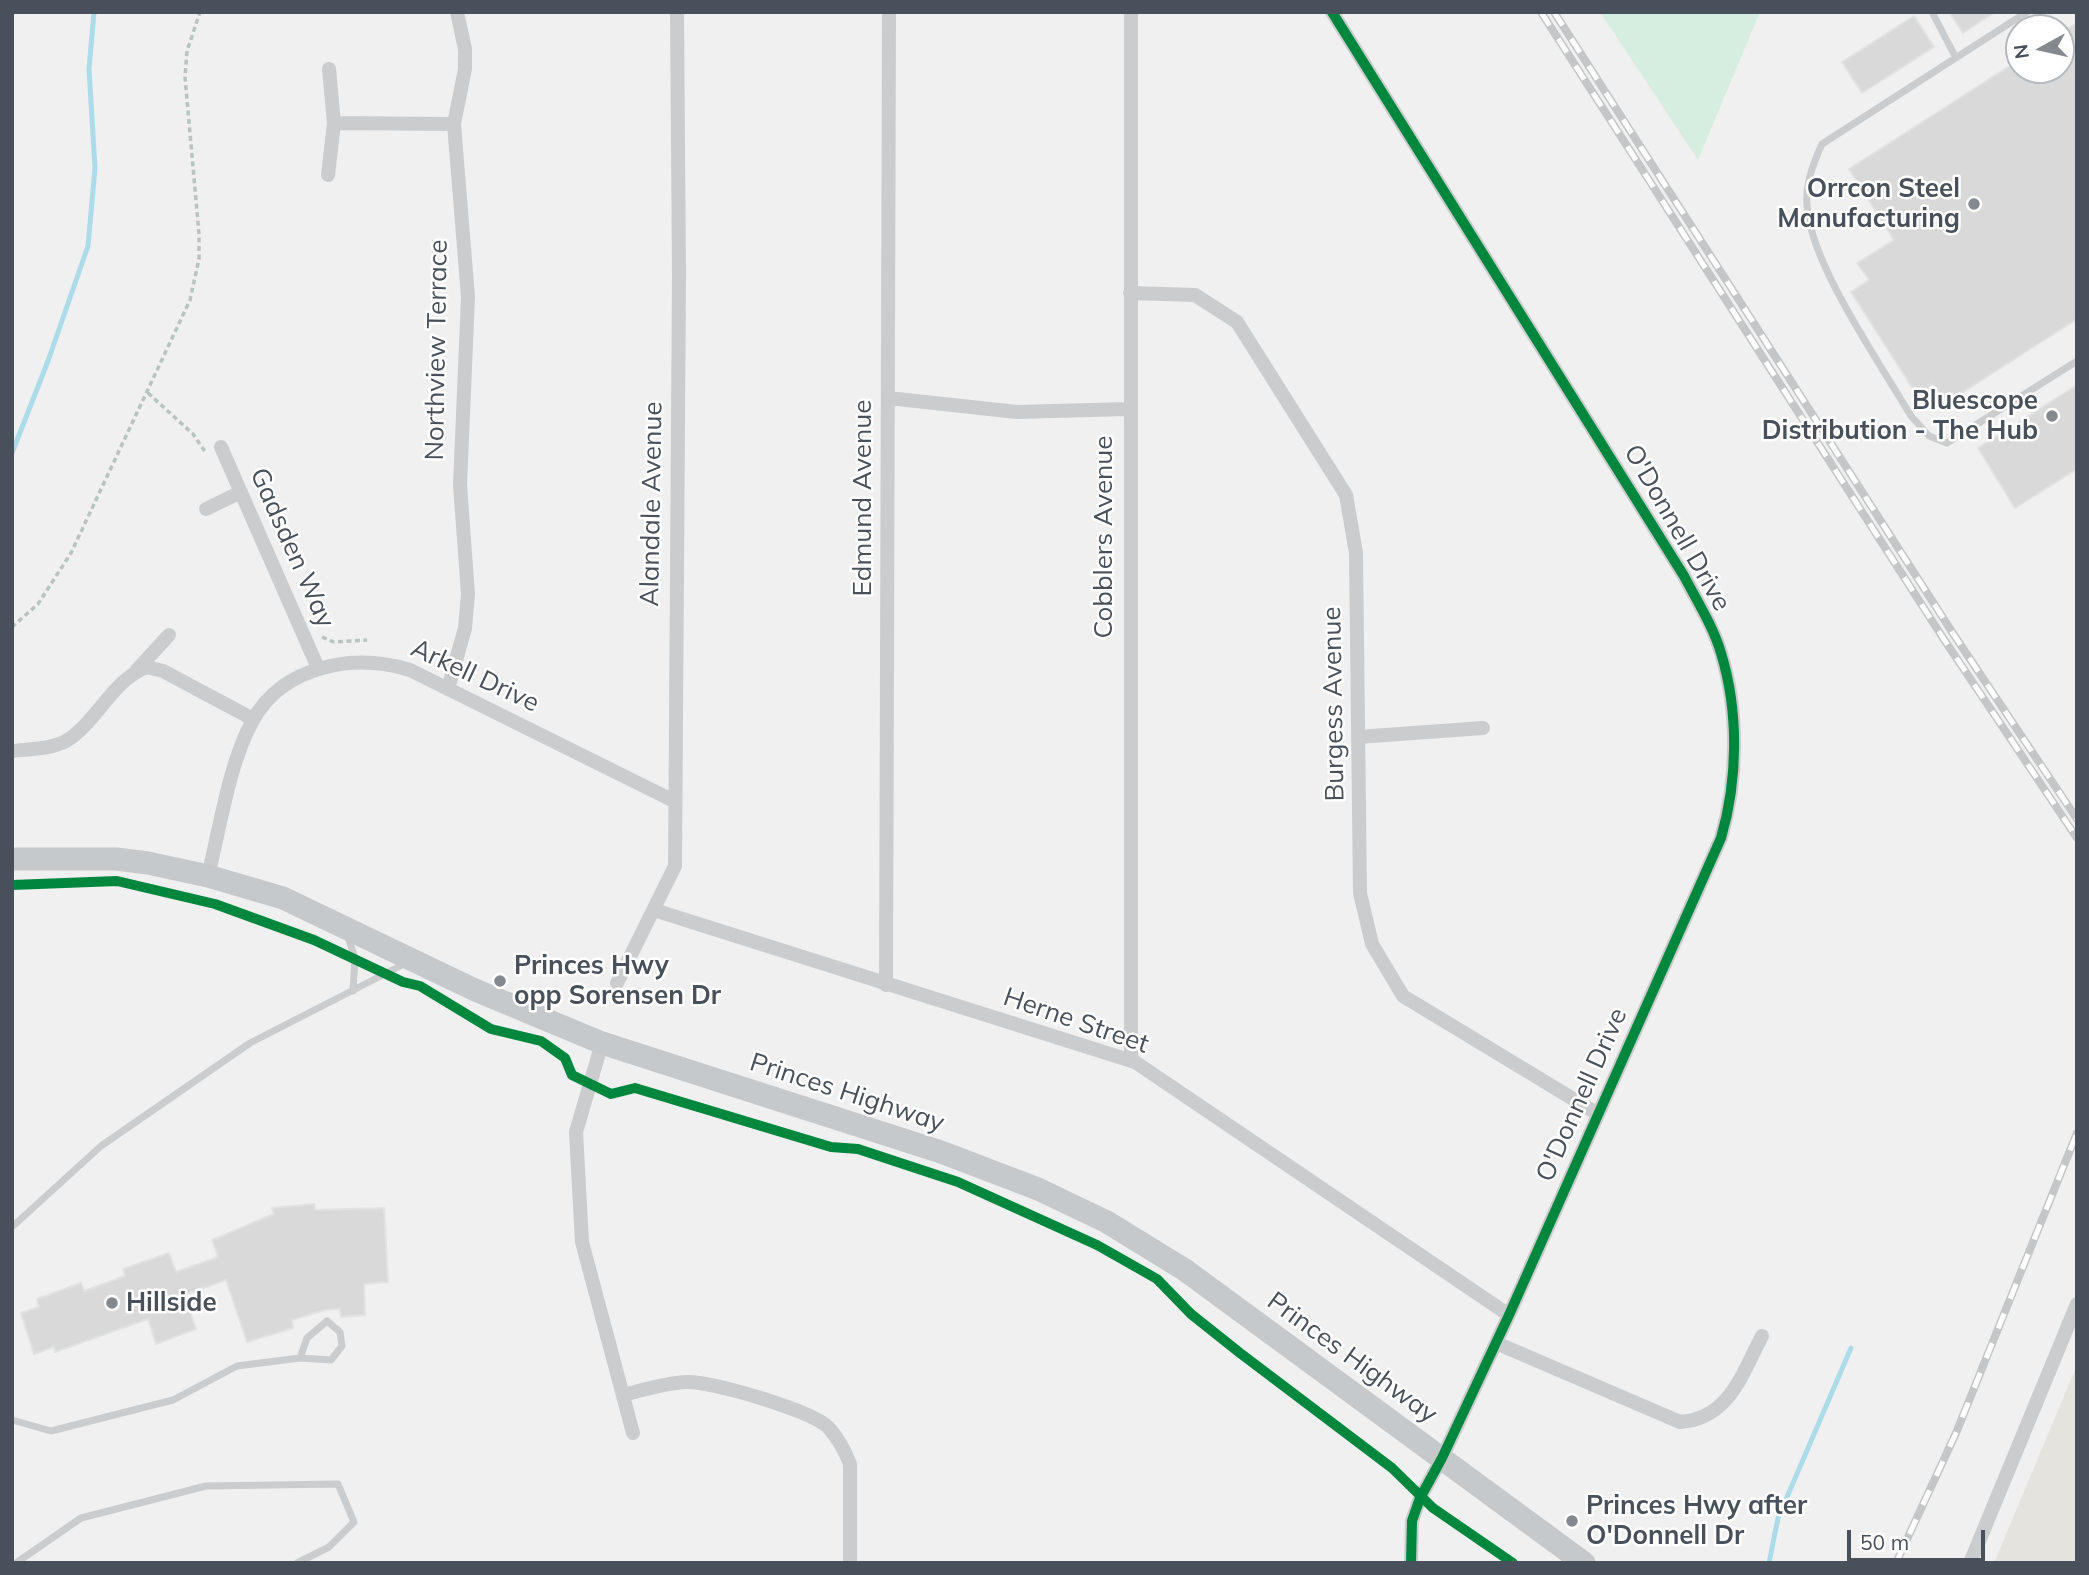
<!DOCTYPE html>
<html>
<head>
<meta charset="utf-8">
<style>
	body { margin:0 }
	#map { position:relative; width:2089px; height:1575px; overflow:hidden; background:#f0f0f0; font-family:Mulish,sans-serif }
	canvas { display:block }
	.frame { position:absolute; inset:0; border:14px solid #48515b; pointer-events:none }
	.north { position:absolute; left:2005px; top:14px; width:70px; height:70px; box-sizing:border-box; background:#fff; border:2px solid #b6b9bd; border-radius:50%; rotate:262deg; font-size:19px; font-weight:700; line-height:28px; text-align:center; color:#48515b }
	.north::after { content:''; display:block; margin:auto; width:24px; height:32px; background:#83898f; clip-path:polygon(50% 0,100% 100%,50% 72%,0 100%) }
	.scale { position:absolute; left:1847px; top:1530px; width:138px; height:32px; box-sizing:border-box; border:4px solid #48515b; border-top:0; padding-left:9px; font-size:21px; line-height:24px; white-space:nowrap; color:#48515b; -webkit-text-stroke:5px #fff; paint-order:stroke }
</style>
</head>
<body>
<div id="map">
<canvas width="2089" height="1575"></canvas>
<div class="frame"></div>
<div class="north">N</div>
<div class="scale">50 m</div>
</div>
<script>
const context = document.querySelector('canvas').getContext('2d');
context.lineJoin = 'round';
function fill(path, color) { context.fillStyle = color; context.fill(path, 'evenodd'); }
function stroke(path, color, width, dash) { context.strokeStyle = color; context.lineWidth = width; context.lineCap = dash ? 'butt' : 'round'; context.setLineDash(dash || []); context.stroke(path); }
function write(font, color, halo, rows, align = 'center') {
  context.font = font + ' Mulish,sans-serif'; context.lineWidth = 5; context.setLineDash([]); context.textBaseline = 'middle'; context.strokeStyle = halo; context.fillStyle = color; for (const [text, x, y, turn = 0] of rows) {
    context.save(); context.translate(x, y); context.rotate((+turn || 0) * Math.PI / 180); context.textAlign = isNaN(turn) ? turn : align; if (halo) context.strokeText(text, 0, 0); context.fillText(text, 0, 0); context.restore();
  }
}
fill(new Path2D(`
	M2077,1365V1563H1994Z`), '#e5e3de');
fill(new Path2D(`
	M1600,12H1760L1698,160Z`), '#d6eedf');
stroke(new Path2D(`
	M12,453L48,361L88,246L95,168L89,69L94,12
	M1769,1563L1778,1518L1851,1348`), '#acdce9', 5);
const building = new Path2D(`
	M1949,12H1995L1963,33Z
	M1914,16L1934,47L1862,93L1842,62Z
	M2077,23V319L1946,403L1933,384L1917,395L1851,292L1869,280L1857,263L1894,240L1849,169L2019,60V70H2061V33Z
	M2077,385V469L2015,508L1978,448Z
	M314,1204L315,1210L384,1208L388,1282L364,1284L365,1315L341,1317L340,1309L325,1310L292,1320L293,1328L247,1342L226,1280L184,1295L196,1329L156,1344L148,1319L55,1352L54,1347L34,1354L21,1313L39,1307L37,1299L81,1283L84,1291L125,1276L123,1269L169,1253L176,1272L218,1257L212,1240L274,1214L272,1208Z`);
fill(building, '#d9d9da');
stroke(building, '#e1e2e3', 2);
stroke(new Path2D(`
	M148,393L193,434L206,453
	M12,627L38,604L71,553L190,300L199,259V234L185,77L187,51L200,12
	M322,637L334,642L367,640`), '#b9c3c0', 3.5, [5, 3.5]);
stroke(new Path2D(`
	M1932,12L1956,58
	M2027,12L1822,144C1813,164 1805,185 1807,206C1811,265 1880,363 1911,416L1929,436L1947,443L2077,361
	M347,934L355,958L353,991
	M12,1227L101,1146L250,1043L408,962
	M12,1420L51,1431L173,1400L237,1366L300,1358L331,1360L342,1346L340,1332L327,1321L307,1338L300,1358
	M16,1563L81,1518L206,1486L338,1484L354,1522L329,1547L297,1563`), '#caccce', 7);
stroke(new Path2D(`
	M1332,12L1684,576C1697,601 1713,626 1721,653C1739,712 1738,780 1721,838L1509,1315L1442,1458L1420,1498L1412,1521L1411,1563
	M329,69L334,123L454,124
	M328,175L334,123
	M1130,293L1195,295L1237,322L1346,495L1356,553L1360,893L1372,944L1403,996L1598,1114
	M888,398L1017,412L1128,409
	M221,447L318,668
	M206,509L241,492
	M136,671L169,635
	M448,689L465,628L468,594L460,485L468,297L454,124L465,69V49L457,12
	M1358,737L1483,728
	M12,751C29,749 51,749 66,741C97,722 112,680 147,667L163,671L253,719
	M208,876C220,828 229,763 253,720C284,665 354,653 410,670L674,801
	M654,910L1135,1062L1509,1315
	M617,983L675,866L679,275L677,12
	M886,985L889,12
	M602,1043L576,1132L582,1242L633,1433
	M1131,1061V12
	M1496,1343L1680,1422C1729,1419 1742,1374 1762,1336
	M623,1395C643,1390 665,1383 686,1382C711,1381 810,1410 828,1427C838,1438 845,1451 850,1464V1563
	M1970,1563L2077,1304`), '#caccce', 14);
stroke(new Path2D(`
	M12,859H116L148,863L208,876L283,898L475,990L602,1043L941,1152L1038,1189L1107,1222L1185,1270L1584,1563`), '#c6c9cc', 23);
const rail = new Path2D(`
	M1541,12L1945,641L2077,838
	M1554,12L1954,635L2077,819
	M1896,1563L1956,1433L2077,1133`);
stroke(rail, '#c5c6c8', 8);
stroke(rail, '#fff', 5, [16]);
stroke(new Path2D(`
	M1332,12L1684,576C1697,601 1713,626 1721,653C1739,712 1738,780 1721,838L1509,1315L1442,1458L1420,1498L1412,1521L1411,1563
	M12,885L117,881L215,904L314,940L403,982L420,986L491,1029L541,1041L565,1058L572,1075L611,1094L635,1088L831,1147L858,1149L958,1182L1097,1245L1157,1279L1191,1314L1240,1353L1392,1468L1433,1508L1513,1563`), '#00873e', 10);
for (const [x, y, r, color] of [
	[1974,204,7,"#83898f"],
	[2052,416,7,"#83898f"],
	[500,981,7,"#83898f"],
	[112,1303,7,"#83898f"],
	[1572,1521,7,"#83898f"]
]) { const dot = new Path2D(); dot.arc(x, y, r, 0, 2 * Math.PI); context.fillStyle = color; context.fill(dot); stroke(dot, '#fff', 2.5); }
write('bold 26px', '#48515b', '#fff', [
	["Orrcon Steel",1960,189,"right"],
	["Manufacturing",1960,219,"right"],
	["Bluescope",2038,401,"right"],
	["Distribution - The Hub",2038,431,"right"],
	["Princes Hwy",514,966],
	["opp Sorensen Dr",514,996],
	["Hillside",126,1303],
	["Princes Hwy after",1586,1506],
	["O'Donnell Dr",1586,1536]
], 'left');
write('26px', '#48515b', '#fff', [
	["Northview Terrace",437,350,-89],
	["Edmund Avenue",863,498,-90],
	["Alandale Avenue",652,504,-89],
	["O'Donnell Drive",1677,528,60],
	["Cobblers Avenue",1104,537,-90],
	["Gadsden Way",292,548,66],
	["Arkell Drive",475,676,25],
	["Burgess Avenue",1334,704,-91],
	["Herne Street",1076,1021,19],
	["Princes Highway",847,1093,18],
	["O'Donnell Drive",1582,1095,-66],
	["Princes Highway",1352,1358,36]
]);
</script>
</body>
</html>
